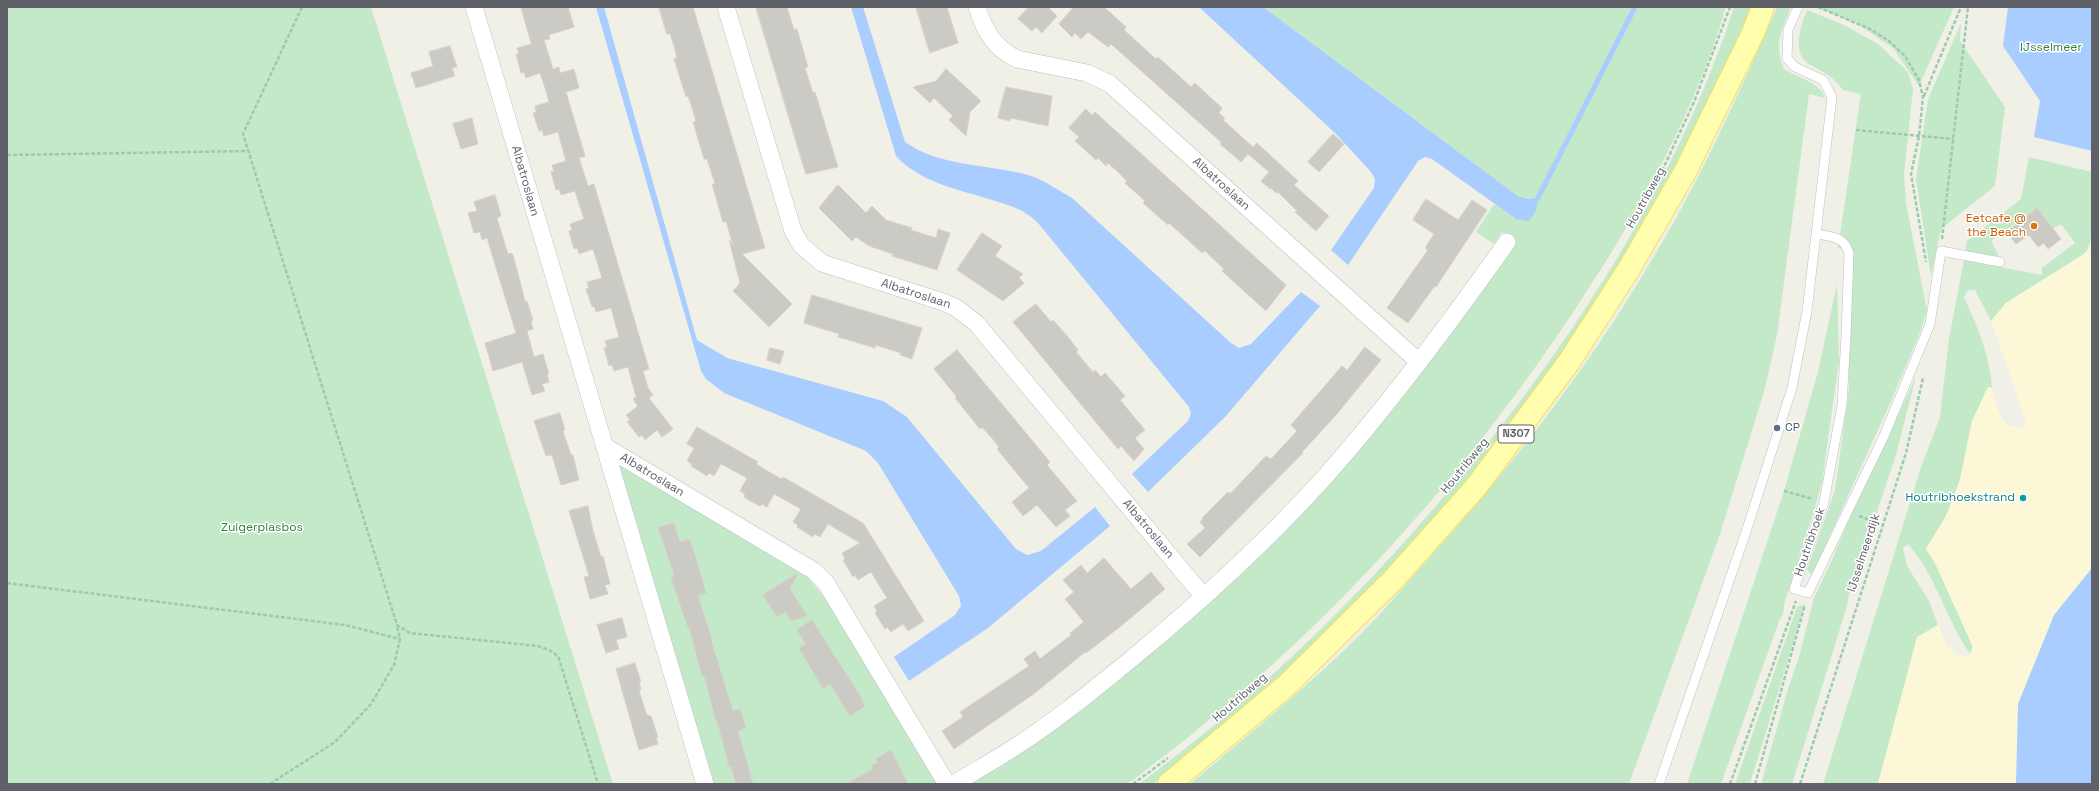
<!DOCTYPE html>
<html>
<head>
<meta charset="utf-8">
<style>
	body { margin:0 }
	#map { position:relative; width:2099px; height:791px; overflow:hidden; background:#f1f0e7; font-family:"Space Grotesk",sans-serif }
	canvas { display:block }
	.frame { position:absolute; inset:0; border:8px solid #5e6168; pointer-events:none }
</style>
</head>
<body>
<div id="map">
<canvas width="2099" height="791"></canvas>
<div class="frame"></div>
</div>
<script>
const context = document.querySelector('canvas').getContext('2d');
context.lineJoin = 'round';
function fill(path, color) { context.fillStyle = color; context.fill(path, 'evenodd'); }
function stroke(path, color, width, dash) { context.strokeStyle = color; context.lineWidth = width; context.lineCap = dash ? 'butt' : 'round'; context.setLineDash(dash || []); context.stroke(path); }
function write(font, color, halo, rows, align = 'center') {
  context.font = font + ' "Space Grotesk",sans-serif'; context.lineWidth = 3; context.setLineDash([]); context.textBaseline = 'middle'; context.strokeStyle = halo; context.fillStyle = color; for (const [text, x, y, turn = 0] of rows) {
    context.save(); context.translate(x, y); context.rotate((+turn || 0) * Math.PI / 180); context.textAlign = isNaN(turn) ? turn : align; if (halo) context.strokeText(text, 0, 0); context.fillText(text, 0, 0); context.restore();
  }
}
fill(new Path2D(`
	M7,7H371L613,784H7Z
	M1263,7H1726C1697,105 1647,198 1592,283C1494,437 1375,577 1237,696C1209,720 1181,744 1151,766C1144,771 1136,779 1128,783C1117,787 1099,784 1087,784C1047,784 1006,784 965,784L1276,534L1511,238L1502,232L1494,244L1476,232L1494,204L1516,219L1528,199L1518,196Z
	M1734,7H1752C1640,276 1463,517 1244,710C1222,729 1200,747 1178,764C1170,770 1162,779 1154,783C1150,785 1143,784 1139,784C1283,678 1407,550 1515,408C1607,286 1687,153 1734,7Z
	M1777,7H1791C1781,32 1774,43 1784,69C1798,78 1820,82 1825,98L1809,94L1777,335L1764,392L1719,537L1629,784H1190C1248,735 1307,687 1361,634C1383,612 1403,587 1424,564C1506,473 1584,374 1647,268C1698,185 1738,96 1777,7Z
	M1816,7H1954L1919,86L1893,48L1856,23Z
	M1807,10L1844,25L1878,44L1908,72L1913,89L1904,175L1906,203L1927,311L1920,332L1892,399L1812,575L1807,570L1835,490L1849,389L1847,251L1838,248L1861,94L1843,90C1833,76 1823,72 1809,64C1791,53 1801,25 1807,10Z
	M1961,23L1960,41L2005,107L1995,186L1941,229L1931,276L1916,179L1928,99Z
	M2029,157L2092,172C2092,192 2098,240 2084,254L2006,303L1991,321L1975,290H1968L1964,297C1977,326 1990,355 1992,388L1988,387L1972,421L1960,480L1946,516L1926,549L1935,563L1973,647L1970,654C1946,620 1936,575 1908,544L1903,548L1907,566L1929,601L1938,625L1917,638L1878,784H1823L1921,467L1940,417L1949,339L1964,260L2042,275V268L2075,243L2061,224L2051,230L2035,209L1991,241L1999,257L1965,252L1967,241L2021,199Z
	M1837,284L1839,361L1822,482L1815,508L1785,601L1783,614L1779,621L1721,784H1687L1784,491L1818,372Z
	M1916,376L1896,455L1849,595L1847,606L1792,784H1761L1788,689L1799,657L1814,598L1832,560L1868,473L1874,468Z
	M618,465L794,566L807,576L824,597L940,784H714Z
	M1805,604L1750,784H1735L1797,607Z`), '#c3e9c8');
fill(new Path2D(`
	M2092,237V568L2081,581L2018,704L2016,784H1878L1917,637L1938,625C1946,642 1947,656 1969,656L1973,647L1935,563L1926,549L1946,516L1960,480L1972,421L1988,387L1992,388C1996,404 2001,435 2025,426V417L1991,321L2006,303L2084,254L2089,250Z`), '#fcf8d7');
fill(new Path2D(`
	M596,7H604L697,340L727,358L883,401L907,417L1016,549L1027,555L1041,551L1095,507L1110,526L988,628L909,681L894,657L955,615L961,606L959,596L878,463L866,451L724,393L706,379L701,371Z
	M851,7H863L905,142C940,167 988,164 1028,175C1044,180 1058,190 1072,198L1231,343L1239,348L1251,344L1301,292L1320,306L1226,416L1148,492L1132,474L1188,421L1191,414L1189,407L1038,223C1023,208 1010,206 989,199C956,189 920,182 896,156Z
	M1199,7H1263L1518,196L1528,199L1538,198C1537,208 1536,214 1528,221L1516,219L1432,159L1425,157L1418,161L1348,265L1331,250L1374,188L1375,179L1371,172L1336,134Z
	M2008,7H2092V151L2034,137L2040,101L2003,46Z
	M2092,568V784H2016L2018,704L2054,615Z`), '#a9cdff');
stroke(new Path2D(`
	M1538,198L1635,7`), '#a9cdff', 5);
const building = new Path2D(`
	M521,7H568L574,27L549,35L550,39L544,40L553,69L559,67L560,73L574,69L579,88L566,92L585,156L579,158L588,186L594,184L649,369L643,371L648,388L653,395L649,398L673,429L662,437L657,430L645,440L642,435L639,437L627,422L630,420L626,415L638,406L633,399L636,397L628,367L614,371L612,365L609,366L604,348L607,347L605,341L619,337L611,308L596,312L594,306L592,307L586,289L589,288L587,282L602,278L593,249L579,254L577,248L574,249L569,231L572,230L570,224L584,219L575,191L561,195L559,189L556,190L551,172L554,171L552,165L566,161L558,132L544,136L542,130L539,131L533,113L536,112L535,106L549,102L545,88L540,73L526,78L524,72L521,73L516,54H519L517,48L531,44Z
	M659,7H693L765,248L742,254L792,304L769,327L733,291L740,283L729,240L733,245L726,221L723,222L712,184H715L711,171L707,159H704L693,122L696,121L692,108L688,96L686,97L674,59L677,58L674,46L670,34H667Z
	M756,7H787L794,30L797,29L808,67L805,68L813,93L815,92L838,167L806,174Z
	M916,7H947L958,43L930,53Z
	M1029,7H1048L1057,16L1042,33L1036,27L1032,31L1018,19Z
	M1074,7H1104L1126,27L1124,30L1156,59L1158,57L1191,87L1195,83L1222,108L1219,113L1225,118L1223,120L1253,147L1257,143L1298,181L1294,185L1329,216L1316,231L1295,212L1297,211L1278,192L1276,193L1271,188L1270,189L1261,181L1269,172L1248,154L1241,162L1220,144L1221,142L1111,44L1108,47L1088,32L1081,39L1075,33L1072,37L1059,24Z
	M450,46L457,67L452,68L455,76L416,88L411,73L433,66L429,52Z
	M946,69L981,101L970,112L966,136L949,120L953,116L934,98L930,103L913,87L936,81Z
	M1006,87L1052,96L1048,126L1011,118L1010,121L998,118Z
	M1086,109L1092,115L1095,112L1286,285L1266,311L1222,271L1224,269L1205,251L1202,253L1169,223L1168,225L1143,203L1145,201L1125,183L1127,181L1118,172L1108,163L1106,166L1098,158L1096,160L1075,141L1079,137L1069,128Z
	M472,118L478,144L461,149L453,124Z
	M1333,134L1344,144L1319,172L1308,162Z
	M838,185L866,213L872,206L886,220L912,228L911,230L936,238L938,229L950,233L937,270L892,256L893,254L869,246L856,237L852,241L819,208Z
	M495,195L501,216L497,218L508,254L511,253L513,255L525,301H527L533,320L531,321L533,329L527,331L534,357L543,354L549,374H547L549,382L542,384L545,391L532,395L522,362L493,371L485,343L516,333L487,238L482,240L480,232L474,233L468,213L477,211L474,202Z
	M1426,199L1458,220L1472,200L1487,210L1436,287L1435,286L1431,291L1408,323L1387,308L1428,250L1425,248L1434,234L1413,220Z
	M2037,208L2061,239L2048,249L2044,243L2038,247L2029,235L2016,244L2007,232Z
	M982,233L1002,246L995,256L1023,274L1019,278L1024,283L1003,301L957,270Z
	M812,295L922,328L912,359L900,355L901,353L876,345L875,348L845,339L838,337L839,334L804,323Z
	M1036,304L1051,322L1053,320L1068,337L1078,350L1076,352L1093,372L1095,370L1101,377L1105,373L1125,396L1120,400L1145,430L1135,438L1144,449L1134,461L1121,446L1118,449L1013,322Z
	M1365,347L1381,360L1336,415L1302,452L1303,453L1200,557L1187,544L1205,528L1200,522L1203,519L1202,518L1228,492L1230,494L1266,456L1271,459L1297,431L1291,425L1342,366L1347,370Z
	M770,348L784,351L780,364L767,360Z
	M957,350L1050,462L1047,465L1077,501L1065,510L1070,516L1056,527L1037,505L1023,516L1012,502L1029,488L997,449L999,447L991,437L982,427L980,429L955,398L957,397L934,369Z
	M560,413L565,430L563,431L571,455H573L579,480L561,485L552,455L546,456L534,421Z
	M697,427L758,462L756,464L769,472L782,479L783,477L863,523L924,621L908,631L903,624L891,632L887,627L885,629L875,613L877,611L874,606L887,598L871,572L858,580L855,575L853,577L843,560L845,559L842,553L860,543L828,524L820,537L815,534L813,537L797,527L798,525L793,522L801,509L774,494L767,507L762,504L760,506L752,502L744,497L745,494L740,491L747,478L721,464L714,476L709,473L707,476L691,466L692,464L687,461L694,448L687,444Z
	M588,506L593,531L601,557L603,556L610,584L605,585L608,594L590,599L584,577L589,576L569,511Z
	M674,523L680,542L689,539L693,548L706,593L698,595L712,640H711L733,711L740,709L746,728L738,731L751,776L750,777L754,784H736L731,766L729,767L717,720L716,721L704,675L702,676L689,627L688,628L671,578L674,574L658,528Z
	M1104,558L1131,589L1151,572L1165,589L1121,626L1086,653L1085,652L1035,693L954,749L942,731L963,717L960,712L1029,666L1024,659L1035,651L1040,659L1071,635L1070,633L1084,622L1065,599L1074,592L1063,580L1081,565L1087,573Z
	M798,573L790,589L807,616L791,621L786,612L777,617L763,595Z
	M622,618L627,637L616,640L619,649L606,653L597,625Z
	M812,620L862,699H861L865,706L850,716L830,684L823,689L799,648L806,644L797,630Z
	M635,663L641,682H639L641,690L639,691L647,715L651,716L658,737L656,738L658,744L639,750L616,669Z
	M891,750L908,784H846L873,769L871,766L878,762L876,759Z`);
fill(building, '#cccac4');
stroke(building, '#d6d3c5', 1);
const lane = new Path2D(`
	M1816,234C1832,237 1844,236 1849,253L1846,336L1842,405L1824,502L1794,589L1808,593L1884,436L1930,324L1941,251L2000,262
	M1659,784L1746,532L1792,388L1807,311L1832,97L1823,80L1795,67L1787,58L1788,30L1798,7`);
const street = new Path2D(`
	M474,7L705,784
	M726,7L793,231L801,245L822,263L943,302L955,307L976,323L1204,597
	M977,7C984,30 994,48 1017,59L1087,73L1110,84L1419,362
	M604,446L814,571L826,583L947,784
	M954,784C975,771 997,759 1018,745C1057,720 1094,689 1130,660C1198,604 1263,545 1322,480C1389,405 1449,324 1507,242`);
const primary = new Path2D(`
	M1169,784L1287,685L1392,581L1476,487L1569,362L1629,269L1685,172L1753,33L1763,7`);
stroke(lane, '#bebfc6', 10);
stroke(street, '#bebfc6', 18);
stroke(primary, '#f6e05a', 24);
stroke(new Path2D(`
	M302,7L243,134L397,625L410,633L538,646L549,650L558,656L598,784
	M1818,7L1870,29L1889,41L1905,56L1919,80L1923,97L1919,136L1911,174L1926,262
	M1924,96L1961,7
	M1856,130L1953,139
	M7,155L248,151
	M1662,171L1694,102L1730,7
	M1942,239L1968,7
	M1450,485L1470,460
	M1784,491L1813,499
	M1859,516L1883,525
	M7,583L345,625L400,639
	M270,784L335,742L371,704L394,665L400,639L397,626
	M1133,784L1168,758
	M1730,784L1796,601
	M1755,784L1805,605
	M1800,784L1906,453L1923,378`), '#9ccaaf', 2.5, [4, 2]);
stroke(lane, '#fff', 9);
stroke(street, '#fff', 17);
stroke(primary, '#fffdae', 22);
for (const [x, y, r, color] of [
	[2034,226,4,"#e8710a"],
	[1777,428,4,"#5c6f8a"],
	[2023,498,4,"#0f9aa8"]
]) { const dot = new Path2D(); dot.arc(x, y, r, 0, 2 * Math.PI); context.fillStyle = color; context.fill(dot); stroke(dot, '#fff', 1.5); }
for (const [x, y, w] of [
	[1516,434,36]
]) { const box = new Path2D(); box.roundRect(x - w / 2, y - 9, w, 18, 3); context.fillStyle = '#fff'; context.fill(box); stroke(box, '#5e6168', 1); }
write('bold 11px', '#5e6168', null, [
	["N307",1516,434]
]);
write('12px', '#318341', '#fff', [
	["IJsselmeer",2051,48],
	["Zuigerplasbos",262,528]
]);
write('12px', '#5e6168', '#fff', [
	["Albatroslaan",525,181,74],
	["Albatroslaan",1221,184,42],
	["Houtribweg",1646,198,-61],
	["Albatroslaan",916,294,18],
	["Houtribweg",1465,466,-51],
	["Albatroslaan",652,475,31],
	["Albatroslaan",1148,529,50],
	["Houtribhoek",1810,542,-71],
	["IJsselmeerdijk",1864,553,-72],
	["Houtribweg",1240,698,-41]
]);
write('12px', '#c56008', '#fff', [
	["Eetcafe @",2026,219],
	["the Beach",2026,233]
], 'right');
write('12px', '#4e5e75', '#fff', [
	["CP",1785,428]
], 'left');
write('12px', '#0d838f', '#fff', [
	["Houtribhoekstrand",2015,498]
], 'right');
</script>
</body>
</html>
